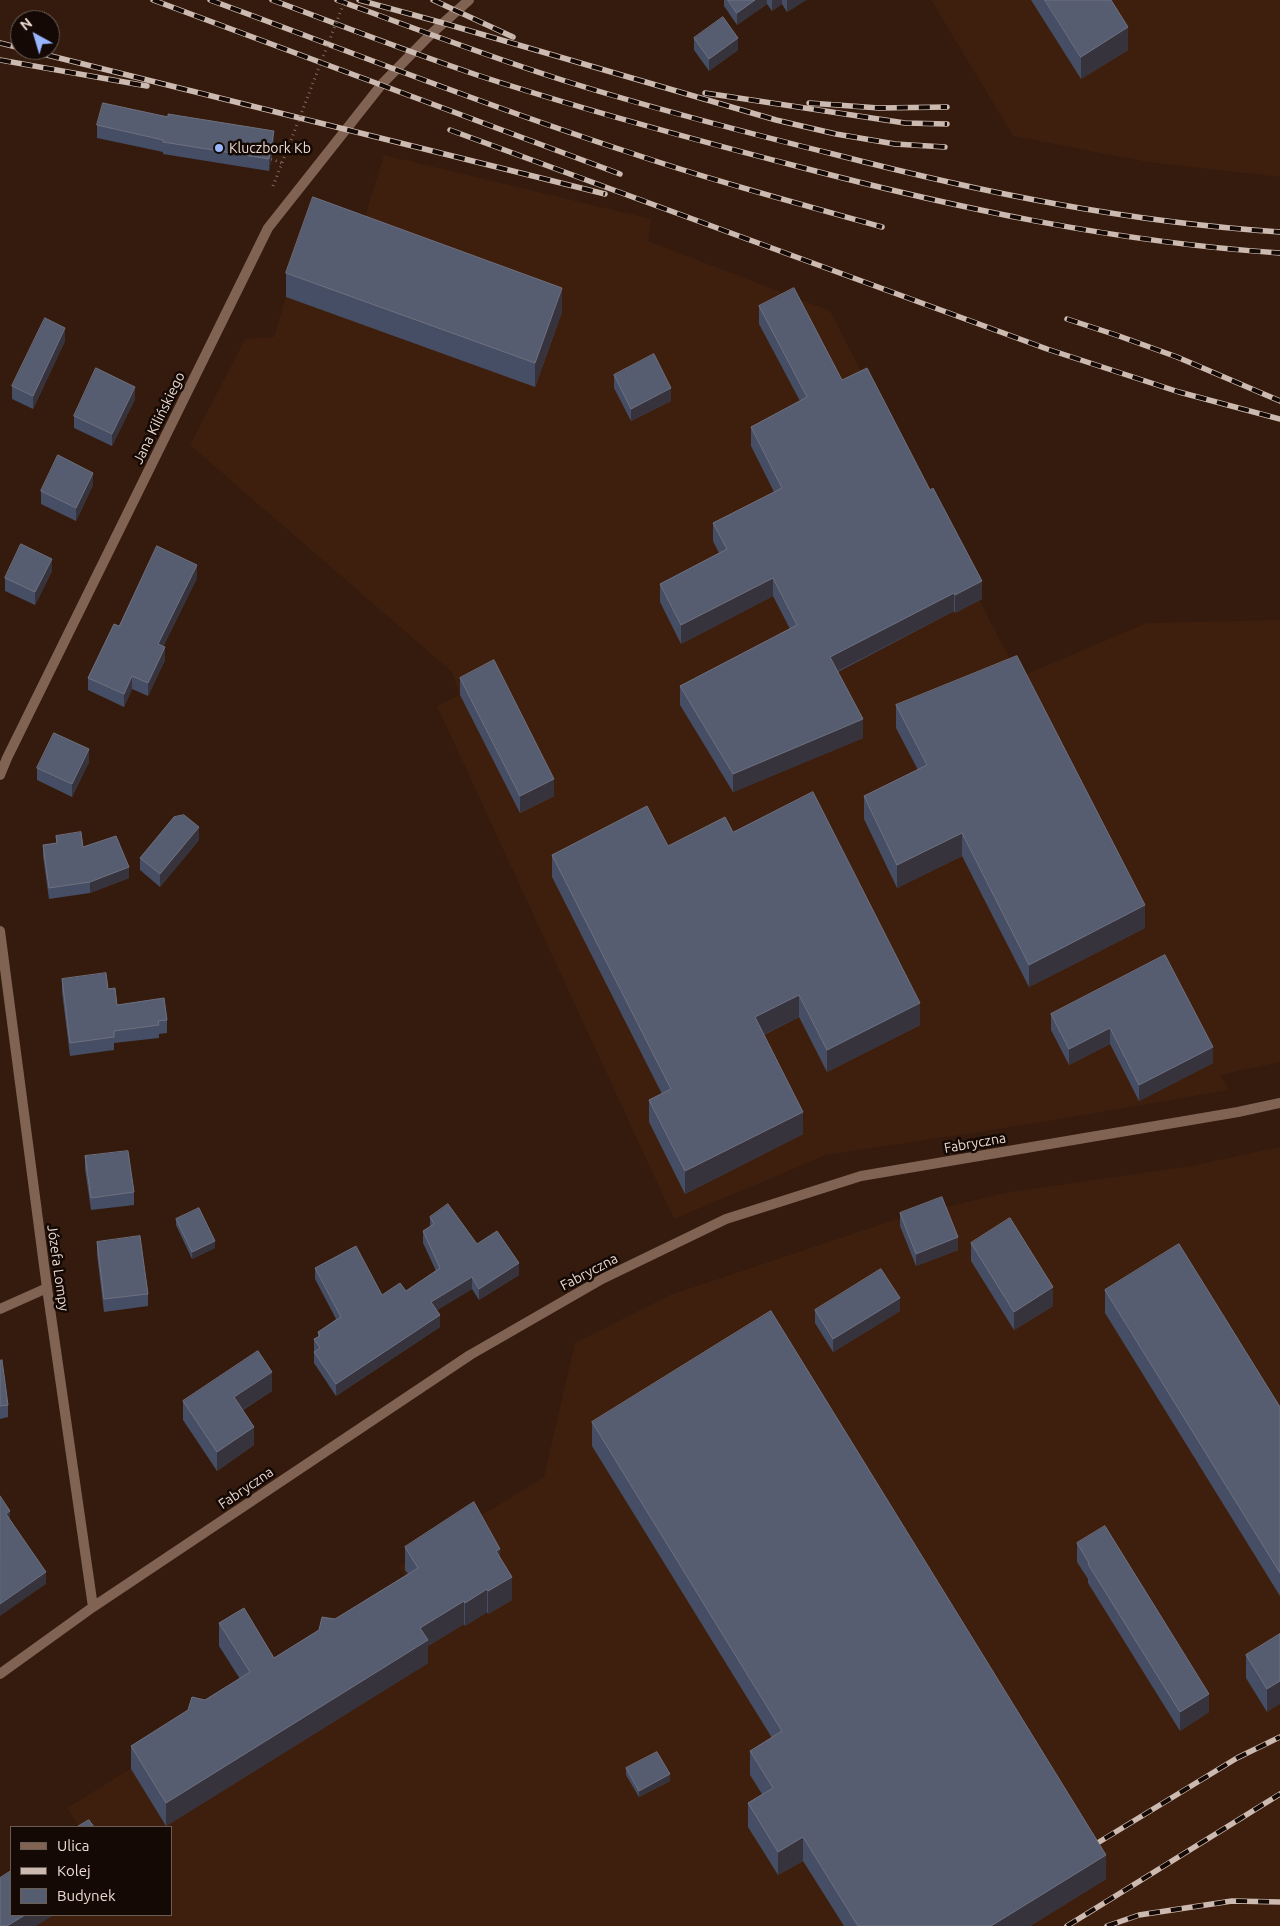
<!DOCTYPE html>
<html>
<head>
<meta charset="utf-8">
<style>
	body { margin:0 }
	#map { position:relative; width:1280px; height:1926px; overflow:hidden; background:#341b0e; font-family:Ubuntu,sans-serif }
	canvas { display:block }
	.legend { position:absolute; left:10px; top:1826px; width:162px; height:90px; box-sizing:border-box; background:#140904; border:1px solid #6a5d56; margin:0; padding:6px 9px; list-style:none; font-size:15px; color:#ecdad2 }
	.legend li { display:flex; align-items:center; gap:10px; height:25px }
	.legend b { width:25px; border:1px solid #6a5d56 }
	.north { position:absolute; left:10px; top:10px; width:50px; height:50px; box-sizing:border-box; background:#140904; border:1px solid #6a5d56; border-radius:50%; rotate:321deg; font-size:14px; font-weight:700; line-height:20px; text-align:center; color:#ecdad2 }
	.north::after { content:''; display:block; margin:auto; width:18px; height:22px; background:#97b6fd; clip-path:polygon(50% 0,100% 100%,50% 72%,0 100%) }
</style>
</head>
<body>
<div id="map">
<canvas width="1280" height="1926"></canvas>
<ul class="legend">
<li><b style="height:6px;background:#816354"></b>Ulica</li>
<li><b style="height:6px;background:#ccb9b0"></b>Kolej</li>
<li><b style="height:14px;background:#575d70"></b>Budynek</li>
</ul>
<div class="north">N</div>
</div>
<script>
const context = document.querySelector('canvas').getContext('2d');
context.lineJoin = 'round';
function fill(path, color) { context.fillStyle = color; context.fill(path, 'evenodd'); }
function stroke(path, color, width, dash) { context.strokeStyle = color; context.lineWidth = width; context.lineCap = dash ? 'butt' : 'round'; context.setLineDash(dash || []); context.stroke(path); }
function write(font, color, halo, rows, align = 'center') {
  context.font = font + ' Ubuntu,sans-serif'; context.lineWidth = 5; context.setLineDash([]); context.textBaseline = 'middle'; context.strokeStyle = halo; context.fillStyle = color; for (const [text, x, y, turn = 0] of rows) {
    context.save(); context.translate(x, y); context.rotate((+turn || 0) * Math.PI / 180); context.textAlign = isNaN(turn) ? turn : align; if (halo) context.strokeText(text, 0, 0); context.fillText(text, 0, 0); context.restore();
  }
}
fill(new Path2D(`
	M931,0H1280V177L1147,162L1013,136Z
	M384,155L651,219L648,241L830,311L1019,677L1147,623L1280,620V1062L1220,1075L1229,1090L1032,1124L826,1155L674,1219L437,706L460,695L452,672L190,445L245,339L274,337L286,297L363,223Z
	M1280,1147V1926H0L11,1915H171V1827H79L67,1808L414,1593L399,1566L544,1477L575,1343L670,1295L897,1219L1004,1193L1191,1166Z`), '#3e1f0e');
stroke(new Path2D(`
	M271,159L282,163
	M273,186L291,140`), '#7e685d', 3, [1, 4]);
stroke(new Path2D(`
	M0,1309L47,1288`), '#816354', 10);
stroke(new Path2D(`
	M0,775L7,758L268,228L382,84L431,34L469,0
	M0,931L47,1288L93,1607
	M0,1674L93,1607L470,1355L602,1279L726,1219L861,1176L1238,1112L1280,1103`), '#816354', 10);
const rail = new Path2D(`
	M153,0L620,174
	M210,0C348,51 485,105 625,151C710,180 796,203 882,227
	M272,0C340,25 406,51 474,74C580,109 688,138 796,166C956,208 1115,242 1280,253
	M337,0C411,27 484,55 559,79C650,108 744,132 837,155C984,193 1128,222 1280,232
	M359,0L443,23L776,120L836,134L895,144L945,147
	M433,0L513,37
	M0,43L20,48
	M27,50L605,194
	M0,60L147,86
	M705,93L905,123L947,124
	M809,103L879,108L947,107
	M450,130L1047,349L1179,392L1280,419
	M1067,319L1119,336L1177,357L1280,401
	M1086,1850L1237,1758L1280,1737
	M1067,1926L1280,1794
	M1107,1926L1139,1915L1232,1901L1280,1902`);
stroke(rail, '#ccb9b0', 5.5);
stroke(rail, '#140904', 4, [11]);
stroke(new Path2D(`
	M291,140L345,0`), '#7e685d', 3, [1, 4]);
fill(new Path2D(`
	M724,0H806L787,12L782,4L772,11L767,4L737,25L724,6Z
	M1031,0H1111L1128,50L1081,79Z
	M694,38L738,50L709,71L694,50Z
	M97,125L274,143L269,171L163,154V152L97,138Z
	M286,273L562,312L535,387L286,297Z
	M759,306L842,380L982,599L955,613L954,611L838,672L863,738L733,792L680,705V686L790,629L773,596L681,644L660,602V584L719,553L713,541V523L774,492L751,446V427L800,401L759,324Z
	M65,341L33,409L12,399V386Z
	M614,375L671,401L631,421L614,388Z
	M135,399L112,446L74,428V416Z
	M93,485L76,521L41,504V491Z
	M52,571L35,605L5,591V578Z
	M197,578L163,647L165,660L148,696L132,689L124,707L88,690V678L119,626Z
	M460,678L554,796L520,813L460,695Z
	M896,705L1145,928L1029,987L962,856L897,888L864,819V796L918,770L896,728Z
	M89,762L72,797L37,780V768Z
	M733,832L920,1025L827,1072L799,1017L764,1035L803,1134L685,1194L649,1122V1100L662,1094L552,877V855L668,846Z
	M56,836L83,847L129,878L90,893L49,899L43,856V845L56,844Z
	M199,840L160,887L140,870V858Z
	M1165,955L1213,1063L1139,1101L1110,1044L1069,1065L1051,1030V1014Z
	M62,979L108,989L117,1005L167,1020V1033L159,1034V1038L114,1043V1050L70,1056L62,992Z
	M85,1156L134,1192V1205L91,1210L85,1169Z
	M900,1213L958,1250L916,1266L900,1226Z
	M430,1217L477,1244L519,1275L479,1300L472,1289L437,1310L440,1327L336,1396L314,1363V1339L318,1337V1332L336,1319L315,1279V1268L382,1295L406,1291L436,1271L423,1243V1231L430,1227Z
	M176,1219L215,1248L192,1259L176,1225Z
	M97,1242L148,1294V1306L104,1312L97,1255Z
	M971,1243L1053,1306L1014,1330L971,1261Z
	M1105,1290L1280,1407V1596L1105,1313Z
	M815,1310L900,1311L833,1352L815,1323Z
	M0,1361L8,1405V1417L0,1419Z
	M272,1391L243,1410L254,1445L217,1471L183,1420V1401Z
	M592,1422L1106,1879L1030,1926H844L803,1861L778,1875L748,1827V1803L762,1794L750,1775V1751L772,1738L592,1446Z
	M1077,1543L1209,1712L1180,1731L1088,1583V1579L1077,1562Z
	M405,1547L500,1557L512,1600L488,1614L487,1612L465,1626L464,1624L428,1646V1663L166,1826L131,1769V1746L240,1679L219,1646V1623L274,1658L408,1574L405,1570Z
	M1280,1634L1267,1712L1246,1678V1655Z
	M626,1768L670,1781L639,1797L626,1775Z`), '#454e64');
fill(new Path2D(`
	M755,0H767V4L737,25V13Z
	M772,0H782V4L772,11Z
	M787,0H806L787,12Z
	M1128,27V50L1081,79V57Z
	M738,38V50L709,71V59Z
	M274,131V143L269,171V159Z
	M562,288V312L535,387V363Z
	M65,328V341L33,409V396Z
	M135,387V399L112,446V434Z
	M671,388V401L631,421V409Z
	M93,473V485L76,521V508Z
	M52,559V571L35,605V592Z
	M197,565V578L158,657V644Z
	M773,578V596L681,644V625Z
	M982,581V599L955,613V595Z
	M954,593V611L830,675V657Z
	M165,647V660L148,696V683Z
	M132,676V689L124,707V694Z
	M863,719V738L733,792V774Z
	M89,749V762L72,797V784Z
	M554,779V796L520,813V796Z
	M199,827V840L160,887V874Z
	M962,833V856L897,888V865Z
	M129,867V878L90,893V882Z
	M1145,905V928L1029,987V965Z
	M799,995V1017L755,1039V1017Z
	M920,1003V1025L827,1072V1050Z
	M1110,1028V1044L1069,1065V1049Z
	M1213,1047V1063L1139,1101V1085Z
	M803,1112V1134L685,1194V1171Z
	M958,1237V1250L916,1266V1254Z
	M215,1241V1248L192,1259V1252Z
	M519,1263V1275L479,1300V1289Z
	M472,1277V1289L431,1314V1302Z
	M1053,1287V1306L1014,1330V1312Z
	M900,1298V1311L833,1352V1339Z
	M440,1315V1327L336,1396V1384Z
	M272,1372V1391L234,1415V1397Z
	M254,1427V1445L217,1471V1452Z
	M10,1511V1523L6,1514Z
	M500,1549V1572L496,1551Z
	M46,1572V1584L0,1616V1604Z
	M512,1577V1600L488,1614V1591Z
	M487,1589V1612L465,1626V1603Z
	M464,1601V1624L428,1646V1663L166,1826V1803L420,1628Z
	M1280,1681V1704L1267,1712V1689Z
	M1209,1694V1712L1180,1731V1712Z
	M670,1774V1781L639,1797V1791Z
	M803,1837V1861L778,1875V1852Z
	M1106,1855V1879L1030,1926H991Z
	M25,1915H54L36,1926H7Z`), '#36333d');
const building = new Path2D(`
	M728,0H755L737,13Z
	M1045,0H1111L1128,27L1081,57Z
	M723,17L738,38L709,59L694,38Z
	M103,103L168,117V114L274,131L269,159L163,142V140L97,125Z
	M313,197L562,288L535,363L286,273Z
	M794,288L842,380L867,368L930,490L933,488L982,581L955,595L954,593L830,657L863,719L733,774L680,686L797,625L773,578L681,625L660,584L727,549L713,523L782,488L751,427L807,397L759,306Z
	M45,318L65,328L33,396L12,386Z
	M654,354L671,388L631,409L614,375Z
	M96,368L135,387L112,434L74,416Z
	M58,455L93,473L76,508L41,491Z
	M21,544L52,559L35,592L5,578Z
	M157,546L197,565L158,644L165,647L148,683L132,676L124,694L88,678L114,624L119,626Z
	M1017,656L1145,905L1029,965L962,833L897,865L864,796L927,765L896,705Z
	M494,660L554,779L520,796L460,678Z
	M54,733L89,749L72,784L37,768Z
	M813,792L920,1003L827,1050L799,995L755,1017L803,1112L685,1171L649,1100L671,1089L552,855L647,806L668,846L725,817L733,832Z
	M184,815L199,827L160,874L140,858L174,817Z
	M81,832L83,847L116,836L129,867L90,882L49,888L43,845L57,843L56,836Z
	M1165,955L1213,1047L1139,1085L1110,1028L1069,1049L1051,1014Z
	M106,973L108,989L115,988L117,1005L164,998L167,1020L158,1021L159,1025L114,1031V1037L70,1043L62,979Z
	M128,1151L134,1192L91,1198L85,1156Z
	M942,1197L958,1237L916,1254L900,1213Z
	M448,1204L477,1244L497,1231L519,1263L479,1289L472,1277L431,1302L440,1315L336,1384L314,1352L320,1348L314,1339L320,1336L318,1332L341,1317L315,1268L356,1246L382,1295L400,1283L406,1291L440,1268L423,1231L434,1224L430,1217Z
	M199,1208L215,1241L192,1252L176,1219Z
	M1010,1218L1053,1287L1014,1312L971,1243Z
	M140,1236L148,1294L104,1299L97,1242Z
	M1179,1244L1280,1407V1573L1105,1290Z
	M881,1269L900,1298L833,1339L815,1310Z
	M771,1311L1106,1855L991,1926H858L803,1837L778,1852L748,1803L773,1788L750,1751L782,1731L592,1422Z
	M258,1351L272,1372L234,1397L254,1427L217,1452L183,1401Z
	M2,1360L8,1405L0,1406V1361Z
	M0,1496L10,1511L6,1514L46,1572L0,1604Z
	M474,1502L500,1549L496,1551L512,1577L488,1591L487,1589L465,1603L464,1601L420,1628L428,1640L166,1803L131,1746L188,1710L192,1697L205,1700L250,1672L219,1623L244,1608L274,1658L319,1630L322,1617L335,1619L418,1568L405,1547Z
	M1105,1526L1209,1694L1180,1712L1088,1564L1089,1563L1077,1543Z
	M1280,1634V1681L1267,1689L1246,1655Z
	M657,1752L670,1774L639,1791L626,1768Z
	M89,1820L94,1827H77Z
	M11,1871V1915H25L7,1926H0V1878Z`);
fill(building, '#575d70');
stroke(building, '#6e707f', 1);
for (const [x, y, r, color] of [
	[219,148,5,"#97b6fd"]
]) { const dot = new Path2D(); dot.arc(x, y, r, 0, 2 * Math.PI); context.fillStyle = color; context.fill(dot); stroke(dot, '#140904', 2); }
write('14px', '#ecdad2', '#140904', [
	["Kluczbork Kb",229,148]
], 'left');
write('14px', '#ecdad2', '#140904', [
	["Jana Kilińskiego",159,418,-64],
	["Fabryczna",975,1143,-10],
	["Józefa Lompy",58,1268,82],
	["Fabryczna",589,1272,-28],
	["Fabryczna",246,1488,-34]
]);
</script>
</body>
</html>
